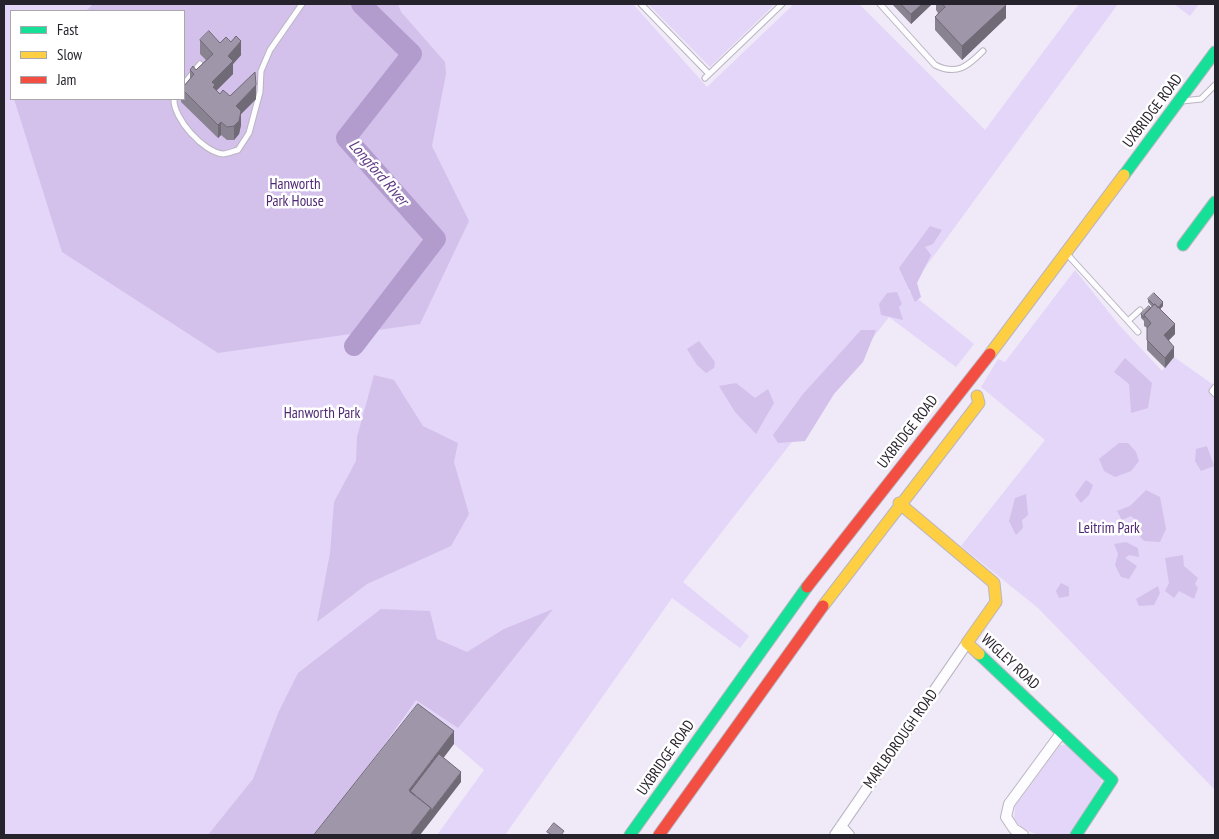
<!DOCTYPE html>
<html>
<head>
<meta charset="utf-8">
<style>
	body { margin:0 }
	#map { position:relative; width:1219px; height:839px; overflow:hidden; background:#efe9f8; font-family:"PT Sans Narrow",sans-serif }
	canvas { display:block }
	.frame { position:absolute; inset:0; border:5px solid #27232c; pointer-events:none }
	.legend { position:absolute; left:10px; top:10px; width:175px; height:90px; box-sizing:border-box; background:#fff; border:1px solid #a9a7ab; margin:0; padding:6px 9px; list-style:none; font-size:15px; color:#27232c }
	.legend li { display:flex; align-items:center; gap:10px; height:25px }
	.legend b { width:25px; border:1px solid #a9a7ab }
</style>
</head>
<body>
<div id="map">
<canvas width="1219" height="839"></canvas>
<div class="frame"></div>
<ul class="legend">
<li><b style="height:6px;background:#16e098"></b>Fast</li>
<li><b style="height:6px;background:#ffcf43"></b>Slow</li>
<li><b style="height:6px;background:#f24e42"></b>Jam</li>
</ul>
</div>
<script>
const context = document.querySelector('canvas').getContext('2d');
context.lineJoin = 'round';
function fill(path, color) { context.fillStyle = color; context.fill(path, 'evenodd'); }
function stroke(path, color, width, dash) { context.strokeStyle = color; context.lineWidth = width; context.lineCap = dash ? 'butt' : 'round'; context.setLineDash(dash || []); context.stroke(path); }
function write(font, color, halo, rows, align = 'center') {
  context.font = font + ' "PT Sans Narrow",sans-serif'; context.lineWidth = 5; context.setLineDash([]); context.textBaseline = 'middle'; context.strokeStyle = halo; context.fillStyle = color; for (const [text, x, y, turn = 0] of rows) {
    context.save(); context.translate(x, y); context.rotate((+turn || 0) * Math.PI / 180); context.textAlign = isNaN(turn) ? turn : align; if (halo) context.strokeText(text, 0, 0); context.fillText(text, 0, 0); context.restore();
  }
}
fill(new Path2D(`
	M4,4H633L707,87L794,4H859L985,130L1079,4H1118L908,291L974,344L956,367L889,317L683,582L749,636L740,648L672,598L505,835H437L484,770L454,744L324,835H4ZM11,11H184V99H11Z
	M648,4H775L710,67Z
	M1174,4H1199L1190,16Z
	M1075,270L1119,325L1162,371L1174,357L1215,386V790L1038,608L961,546L1045,440L981,387L998,359L1005,362Z
	M1060,745H1070L1101,774L1102,782L1071,835C1048,835 1029,839 1014,819L1015,806Z`), '#e4d6f8');
fill(new Path2D(`
	M93,4H398L401,12L445,62L446,74L432,146L469,221L420,324L218,353L62,252L14,99H184V11H86Z
	M930,226L942,230L933,244L925,247L931,255L917,283L921,297L915,302L899,268Z
	M897,292L902,304L899,307L903,320L881,315L879,304L887,293Z
	M861,330H876L863,362L834,394L805,441L778,443L773,435L803,394Z
	M699,341L715,362L714,368L706,373L697,365L687,349Z
	M1125,358L1152,383L1148,408L1131,413L1129,384L1114,372Z
	M374,375L394,380L423,426L458,443L454,462L469,514L451,546L367,584L317,622L330,553L334,502L356,461L357,437Z
	M736,383L755,398L768,389L774,403L756,434L735,412L719,386Z
	M1119,443H1128L1136,452L1139,461L1131,471L1115,477L1104,471L1099,459Z
	M1207,446L1214,466L1201,471L1195,461L1196,449Z
	M1086,480L1093,485L1089,495L1081,503L1075,495Z
	M1146,490L1160,497L1166,529L1160,542L1144,541L1137,533V521L1131,516L1122,520L1117,511L1130,506Z
	M1026,494L1028,515L1022,520L1023,528L1016,535L1009,521L1015,498Z
	M1126,542L1138,548L1139,557L1129,555L1125,558L1137,566L1129,579L1121,577L1115,565L1118,554L1114,544Z
	M1183,555L1184,566L1198,578L1195,584L1198,588L1194,599L1179,591L1174,598L1165,591L1169,583L1165,558Z
	M1061,583L1069,587V596L1059,598L1056,591Z
	M1158,586L1160,593L1154,605L1139,606L1136,599Z
	M381,609L430,611L437,639L467,652L504,629L553,609L458,728L416,700L320,835H208L253,779L279,711L298,673Z`), '#d3c0eb');
stroke(new Path2D(`
	M354,346L436,239L346,138L412,54L361,4`), '#b19ccd', 20);
const lane = new Path2D(`
	M641,4L709,74
	M880,4L935,65C957,76 968,66 983,51
	M705,78L782,4
	M184,84L200,64
	M174,99C173,118 203,152 223,154C227,154 234,151 238,150L249,133L260,92L261,71L270,50L302,4
	M1182,101L1201,99L1215,85
	M1067,254L1138,332
	M1128,321L1140,310
	M1215,387L1212,391L1215,394`);
const street = new Path2D(`
	M841,826L849,835
	M835,835L967,643
	M1023,835L1014,829L1006,817L1009,804L1062,732`);
const fast = new Path2D(`
	M1124,175L1215,52
	M1183,245L1215,202
	M979,654L1112,780L1076,835
	M630,835L807,587`);
const slow = new Path2D(`
	M990,354L1124,175
	M899,503L994,583L996,602L967,643L979,654
	M823,606L979,403L977,396`);
const jam = new Path2D(`
	M807,587L990,354
	M659,835L823,606`);
stroke(lane, '#bab5c0', 7);
stroke(street, '#bab5c0', 12);
stroke(fast, '#bab5c0', 13);
stroke(slow, '#bab5c0', 13);
stroke(jam, '#bab5c0', 13);
stroke(lane, '#fdfcfe', 5);
stroke(street, '#fdfcfe', 10);
stroke(fast, '#16e098', 11);
stroke(slow, '#ffcf43', 11);
stroke(jam, '#f24e42', 11);
fill(new Path2D(`
	M892,4H931V5L911,24Z
	M936,4H1005L1006,18L962,60L935,30V17L938,13L936,10Z
	M200,40L220,43L241,55L233,64V74L216,91L220,94L230,96L256,99L241,114V125L239,134L234,140H227L221,135L218,138L181,102V99H184V86L190,79V70H196L206,60L200,54Z
	M1148,299L1163,306L1160,309L1175,334L1169,340L1174,357L1165,368L1147,350V328L1144,326V321L1141,318V314L1152,307L1148,302Z`), '#898291');
fill(new Path2D(`
	M922,4H931V5L911,24V14Z
	M1006,5V18L962,60V46Z
	M241,41V55L233,64V74L213,94L212,82L228,56Z
	M256,85V99L241,114V125L239,134L234,140V126L236,106Z
	M221,122V135L218,138V125Z
	M1163,302V306L1157,312V308Z
	M1175,324V334L1164,345V335Z
	M1174,347V357L1165,368V358Z
	M454,731V744L414,797L409,790Z
	M461,772V782L431,821V811Z
	M431,808V821L420,835H410Z`), '#6f6a76');
const building = new Path2D(`
	M901,4H922L911,14Z
	M942,4H1005L1006,5L962,46L935,17L945,7Z
	M209,31L220,43L226,37L231,42L236,36L241,41L228,56L233,61L212,82L215,85L213,87L220,94L223,90L230,96L255,72L256,85L236,106L241,111L239,121L234,126L227,127L221,122L218,125L184,91V86L194,74L190,70L193,66L196,70L213,54L200,40Z
	M1154,293L1163,302L1158,308L1155,304L1154,305L1148,299Z
	M1155,304L1175,324L1164,335L1174,347L1165,358L1147,340V328L1151,323L1144,315Z
	M1149,306L1151,308L1144,315V318L1141,314Z
	M418,704L454,731L409,790L431,808L410,835H314Z
	M439,754L461,772L431,811V808L410,792Z
	M554,823L564,831L561,835H552L547,832Z`);
fill(building, '#9f97a9');
stroke(building, '#6f6a76', 1);
write('15px', '#27232c', '#fff', [
	["UXBRIDGE ROAD",1153,111,-53],
	["UXBRIDGE ROAD",908,432,-52],
	["WIGLEY ROAD",1010,662,43],
	["MARLBOROUGH ROAD",901,739,-55],
	["UXBRIDGE ROAD",666,758,-55]
]);
write('15px', '#4f2875', '#fff', [
	["Hanworth",295,185],
	["Park House",295,202],
	["Hanworth Park",322,414],
	["Leitrim Park",1109,529]
]);
write('italic 16px', '#603988', '#fff', [
	["Longford River",378,173,49]
]);
</script>
</body>
</html>
